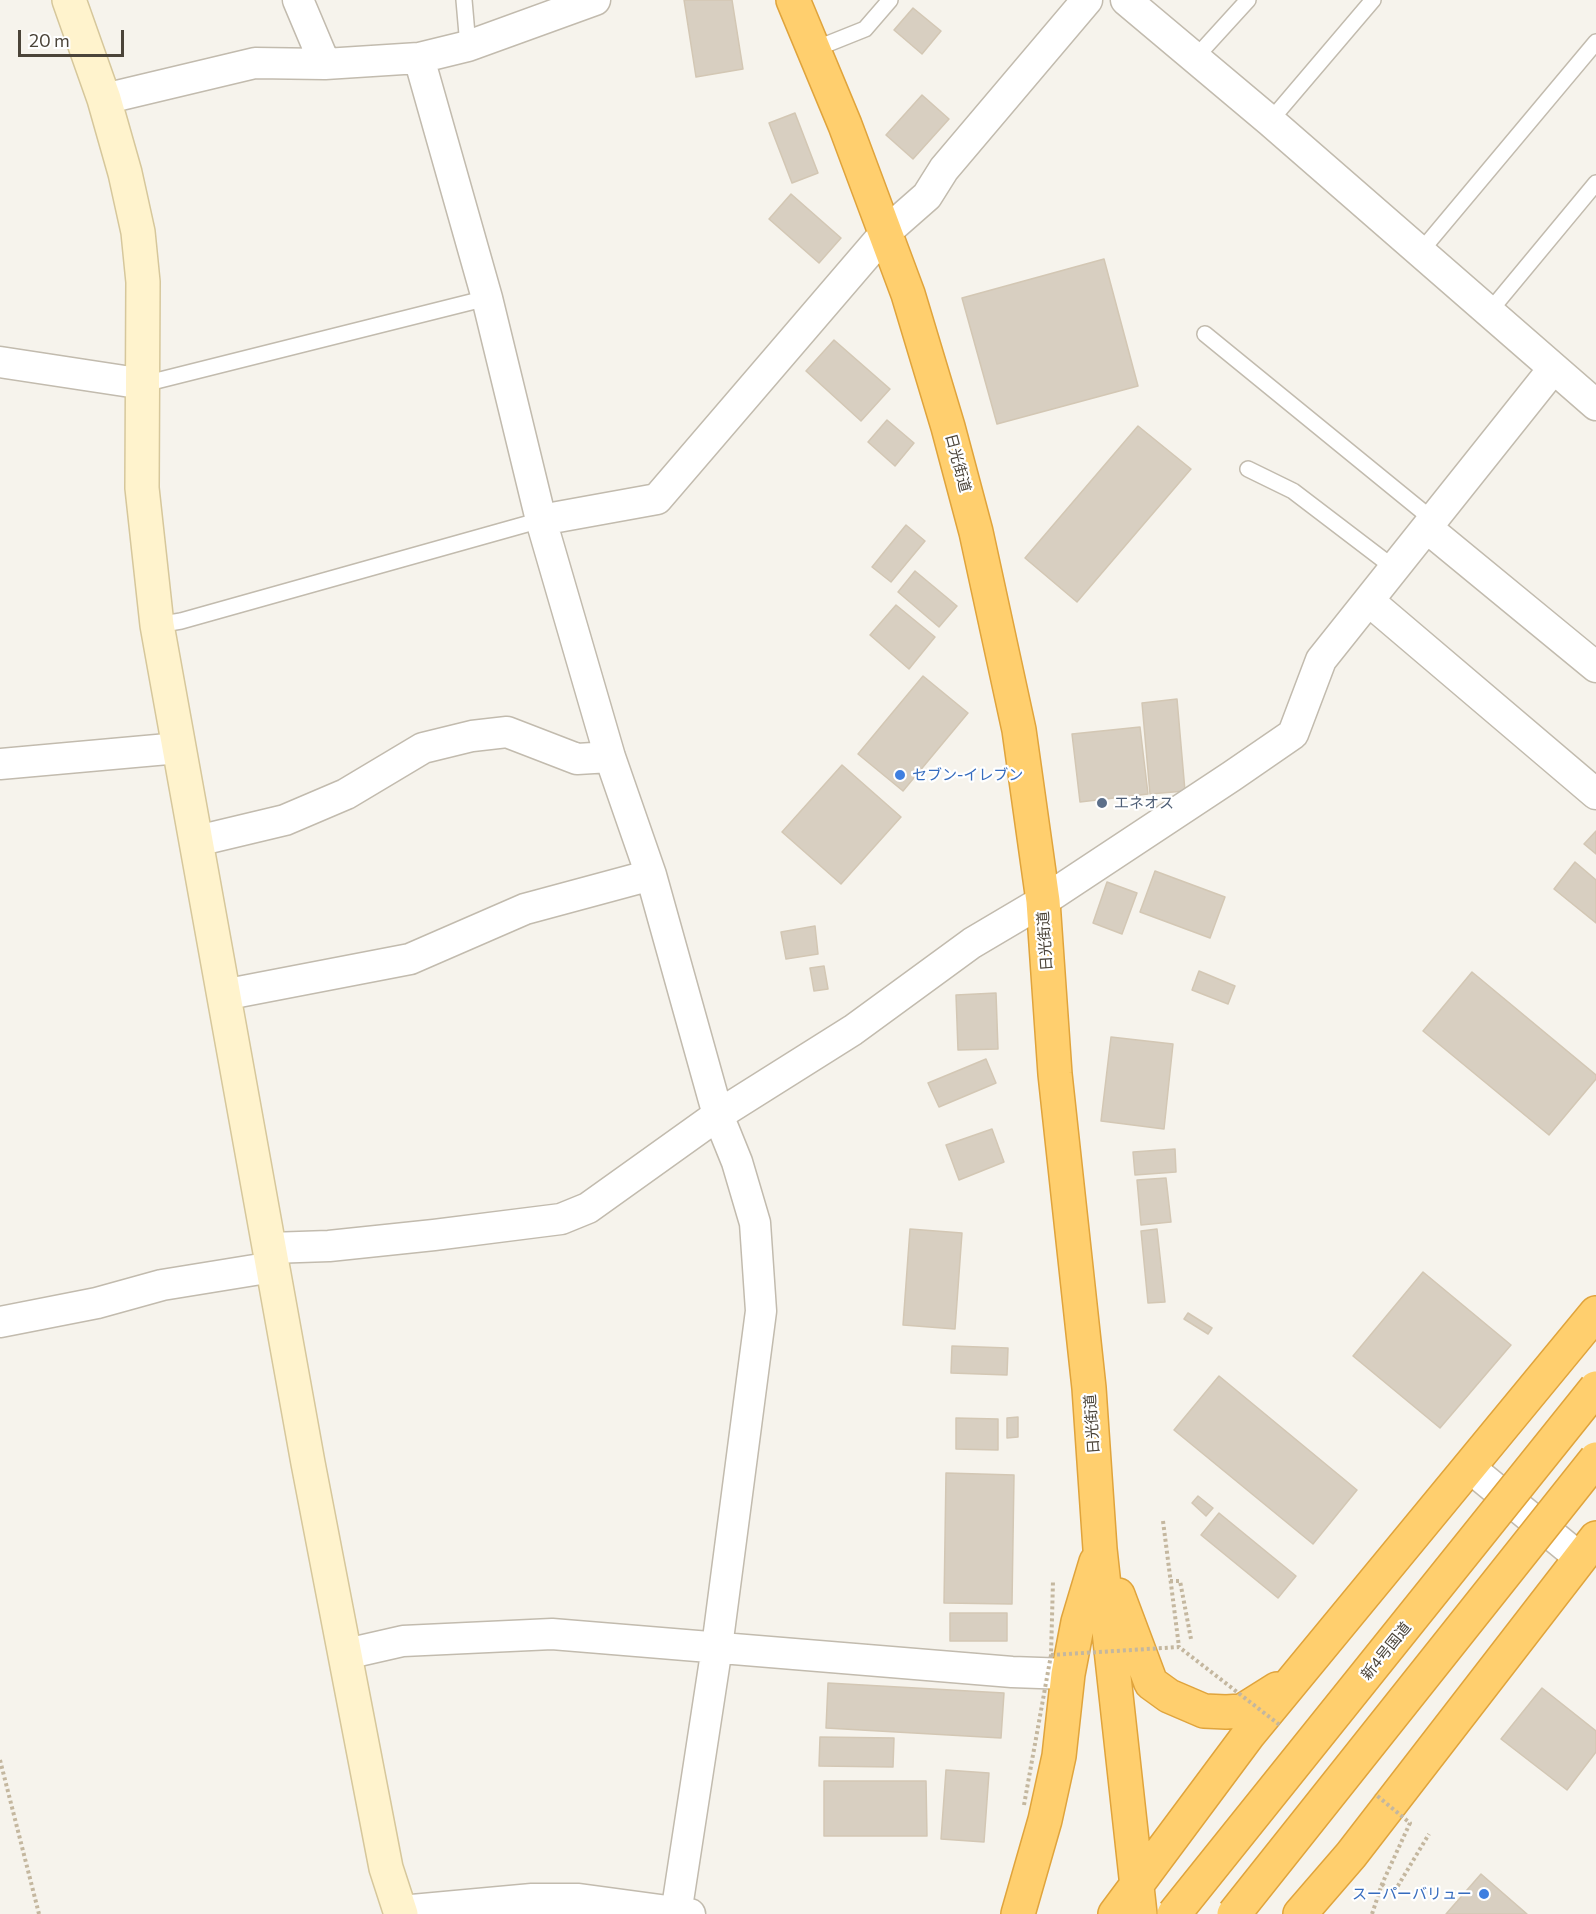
<!DOCTYPE html>
<html>
<head>
<meta charset="utf-8">
<style>
	body { margin:0 }
	#map { position:relative; width:1596px; height:1914px; overflow:hidden; background:#f6f3ec; font-family:Commissioner,sans-serif }
	canvas { display:block }
	.scale { position:absolute; left:18px; top:30px; width:106px; height:27px; box-sizing:border-box; border:3px solid #4b4439; border-top:0; padding-left:8px; font-size:18px; line-height:21px; white-space:nowrap; color:#4b4439; -webkit-text-stroke:4px #fff; paint-order:stroke }
</style>
</head>
<body>
<div id="map">
<canvas width="1596" height="1914"></canvas>
<div class="scale">20 m</div>
</div>
<script>
const context = document.querySelector('canvas').getContext('2d');
context.lineJoin = 'round';
function fill(path, color) { context.fillStyle = color; context.fill(path, 'evenodd'); }
function stroke(path, color, width, dash) { context.strokeStyle = color; context.lineWidth = width; context.lineCap = dash ? 'butt' : 'round'; context.setLineDash(dash || []); context.stroke(path); }
function write(font, color, halo, rows, align = 'center') {
  context.font = font + ' Commissioner,"Noto Sans JP",sans-serif'; context.lineWidth = 4.5; context.setLineDash([]); context.textBaseline = 'middle'; context.strokeStyle = halo; context.fillStyle = color; for (const [text, x, y, turn = 0] of rows) {
    context.save(); context.translate(x, y); context.rotate((+turn || 0) * Math.PI / 180); context.textAlign = isNaN(turn) ? turn : align; if (halo) context.strokeText(text, 0, 0); context.fillText(text, 0, 0); context.restore();
  }
}
const building = new Path2D(`
	M684,0H732L743,69L696,77Z
	M913,8L941,31L922,54L894,30Z
	M922,95L949,119L913,159L886,135Z
	M795,113L818,173L792,183L769,123Z
	M791,194L841,238L819,263L769,219Z
	M1104,259L1138,386L997,424L962,298Z
	M834,340L890,389L861,421L806,371Z
	M887,420L914,443L895,466L868,442Z
	M1138,426L1191,469L1077,602L1025,558Z
	M906,525L925,541L891,582L872,567Z
	M915,571L957,606L939,627L898,592Z
	M896,605L935,637L909,669L870,635Z
	M923,676L968,713L903,791L858,754Z
	M1177,699L1185,791L1150,794L1142,703Z
	M1140,727L1148,794L1080,802L1072,734Z
	M842,765L901,817L841,884L782,832Z
	M1596,831V854L1584,844Z
	M1575,862L1596,880V923L1554,889Z
	M1155,871L1225,897L1210,938L1140,912Z
	M1107,882L1137,893L1122,934L1093,923Z
	M815,926L818,954L786,959L781,932Z
	M824,966L828,989L814,991L810,968Z
	M1199,971L1235,986L1228,1004L1192,990Z
	M1472,972L1596,1075V1079L1549,1135L1423,1031Z
	M996,993L998,1049L958,1050L956,995Z
	M1111,1037L1173,1044L1164,1129L1101,1121Z
	M986,1059L996,1083L939,1107L928,1083Z
	M992,1129L1004,1162L959,1180L946,1145Z
	M1175,1149L1176,1172L1135,1175L1133,1152Z
	M1166,1178L1171,1222L1141,1225L1137,1180Z
	M910,1229L962,1233L955,1329L903,1325Z
	M1157,1229L1165,1302L1148,1303L1141,1231Z
	M1423,1272L1511,1345L1440,1428L1353,1356Z
	M1188,1313L1212,1328L1208,1334L1184,1319Z
	M952,1346L1008,1348L1007,1375L951,1373Z
	M1219,1376L1357,1490L1313,1544L1174,1430Z
	M1018,1417V1437L1007,1438V1418Z
	M956,1418L998,1419V1450L956,1449Z
	M946,1473L1014,1475L1012,1604L944,1603Z
	M1198,1496L1213,1508L1206,1516L1192,1503Z
	M1219,1513L1296,1576L1278,1598L1201,1535Z
	M950,1613H1007V1641H950Z
	M828,1683L1004,1693L1001,1738L826,1728Z
	M1542,1688L1596,1731V1752L1567,1790L1501,1739Z
	M820,1737L894,1738L893,1767L819,1766Z
	M946,1770L989,1773L984,1842L941,1839Z
	M824,1781H926L927,1836H824Z
	M1481,1874L1527,1914H1446Z`);
fill(building, '#d8cfc1');
stroke(building, '#d3c7b4', 1.5);
const lane = new Path2D(`
	M464,0L468,46
	M815,49L865,29L890,0
	M1196,57L1248,0
	M1270,121L1373,0
	M1421,251L1596,42
	M1489,312L1596,183
	M1205,334L1433,520
	M144,384L487,298
	M1248,469L1293,491L1394,568
	M157,625L181,621L541,520`);
const street = new Path2D(`
	M298,0L325,64
	M1126,0L1270,121L1596,405
	M419,58L487,298L541,520L610,757L651,875L718,1115L737,1162L755,1223L761,1311L717,1647L676,1914
	M104,99L255,63L325,64L419,58L468,46L595,0
	M0,362L144,384
	M541,520L657,499L886,232L927,196L944,169L1087,0
	M1427,528L1596,667
	M1369,601L1596,794
	M0,764L179,748
	M197,841L285,820L346,794L423,748L472,736L507,732L577,759L610,757
	M223,995L410,959L525,909L651,875
	M270,1248L329,1246L434,1235L561,1219L588,1208L718,1115L853,1030L972,943L1043,901L1232,776L1293,734L1321,660L1553,369
	M0,1322L97,1303L162,1285L273,1267
	M1469,1467L1580,1558
	M346,1654L403,1641L552,1634L1012,1672L1068,1674
	M401,1911L532,1899H579L690,1914`);
const secondary = new Path2D(`
	M69,0L104,99L125,173L138,232L143,282L142,488L157,625L308,1463L386,1868L401,1914`);
const highway = new Path2D(`
	M793,0L845,125L908,294L948,427L976,532L1019,730L1043,901L1055,1074L1089,1388L1100,1549L1140,1914
	M1118,1595L1151,1683L1169,1696L1204,1711L1226,1712L1242,1711L1277,1689
	M1018,1914L1045,1820L1059,1756L1068,1674L1078,1622L1096,1562
	M1115,1914L1249,1734L1596,1313
	M1300,1914L1351,1855L1596,1538`);
stroke(lane, '#c2bbae', 18);
stroke(street, '#c2bbae', 33);
stroke(secondary, '#d6c79b', 36);
stroke(highway, '#e0a43c', 36);
stroke(new Path2D(`
	M1163,1521L1179,1647
	M1170,1581H1180L1191,1639
	M0,1760L39,1914
	M1382,1884L1393,1894L1429,1834`), '#c4b79f', 4, [3, 3]);
stroke(lane, '#fff', 15);
stroke(street, '#fff', 30);
stroke(secondary, '#fff3cd', 33);
stroke(highway, '#ffcf6e', 33);
const highwayBridge = new Path2D(`
	M1174,1914L1596,1388
	M1234,1914L1596,1459`);
stroke(highwayBridge, '#e0a43c', 36, []);
stroke(new Path2D(`
	M1051,1655L1179,1647L1281,1726
	M1024,1805L1051,1655L1053,1581
	M1372,1914L1382,1884L1410,1823L1375,1794`), '#c4b79f', 4, [3, 3]);
stroke(highwayBridge, '#ffcf6e', 33);
for (const [x, y, r, color] of [
	[900,775,6,"#3f7fe0"],
	[1102,803,6,"#5c6f8a"],
	[1484,1894,6,"#3f7fe0"]
]) { const dot = new Path2D(); dot.arc(x, y, r, 0, 2 * Math.PI); context.fillStyle = color; context.fill(dot); stroke(dot, '#fff', 2); }
write('15px', '#4b4439', '#fff', [
	["日光街道",958,463,75],
	["日光街道",1045,941,-94],
	["日光街道",1092,1424,-94],
	["新4号国道",1386,1651,-51]
]);
write('15px', '#366cbe', '#fff', [
	["セブン-イレブン",912,775],
	["スーパーバリュー",1472,1894,"right"]
], 'left');
write('15px', '#4e5e75', '#fff', [
	["エネオス",1114,803]
], 'left');
</script>
</body>
</html>
